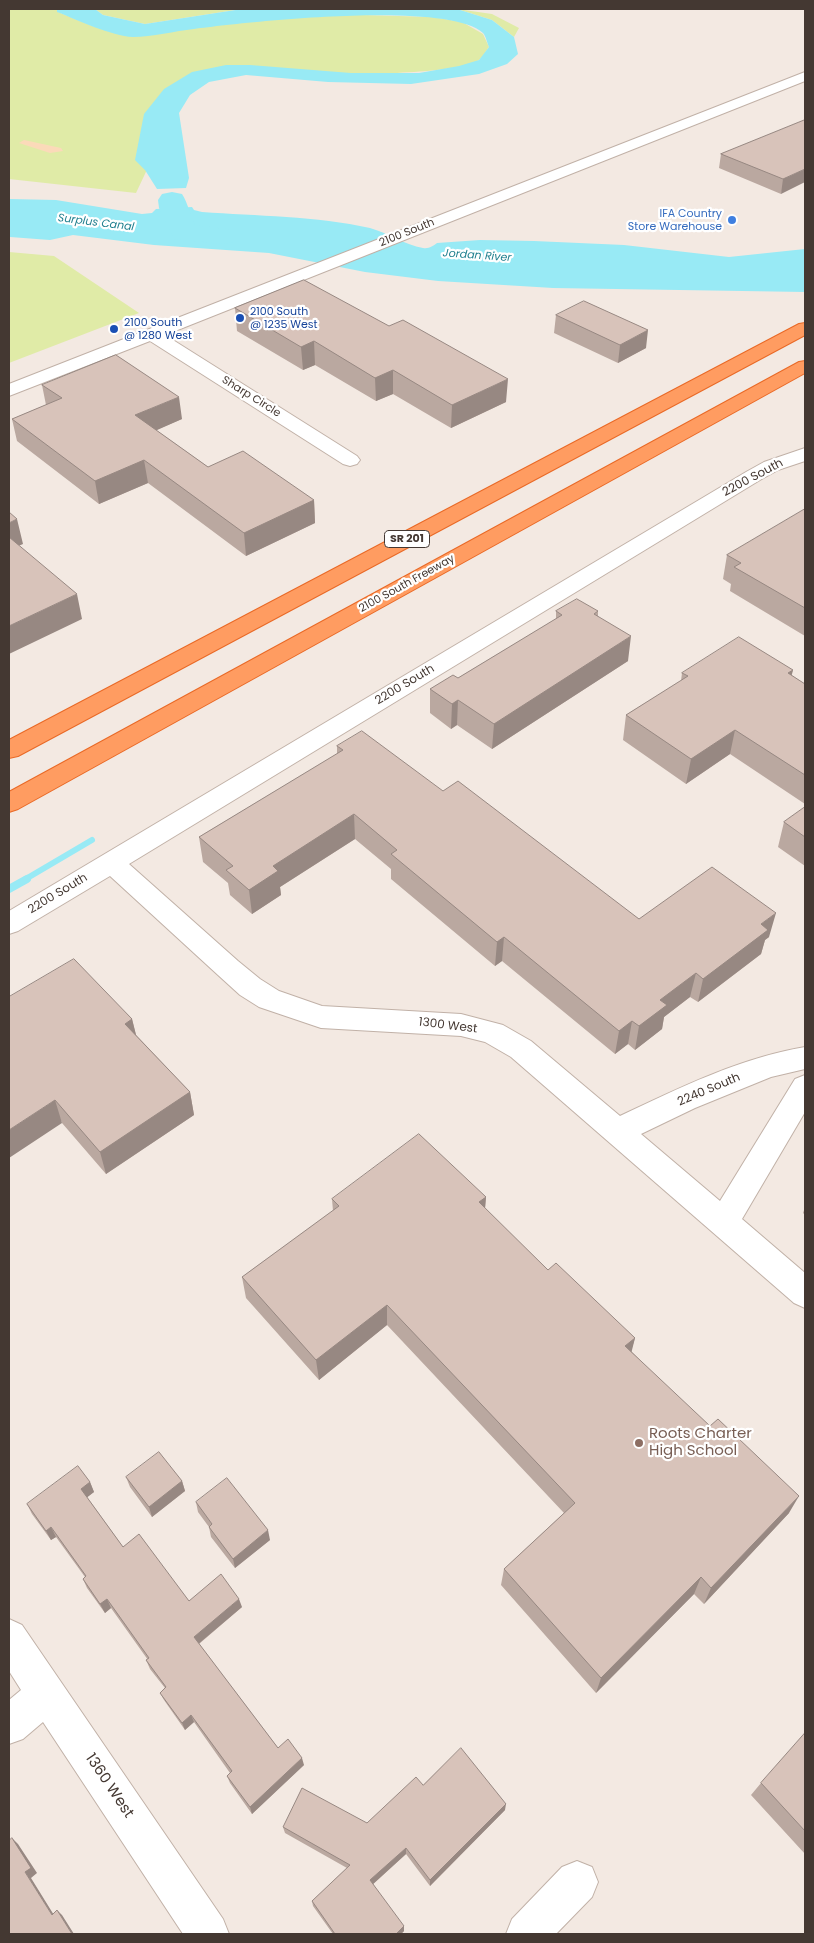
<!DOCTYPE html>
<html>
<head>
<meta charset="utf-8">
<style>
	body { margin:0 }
	#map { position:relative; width:814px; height:1943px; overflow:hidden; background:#f3e9e2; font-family:Poppins,sans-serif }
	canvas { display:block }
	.frame { position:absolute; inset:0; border:10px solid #443832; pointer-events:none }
</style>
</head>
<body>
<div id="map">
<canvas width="814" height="1943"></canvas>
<div class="frame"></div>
</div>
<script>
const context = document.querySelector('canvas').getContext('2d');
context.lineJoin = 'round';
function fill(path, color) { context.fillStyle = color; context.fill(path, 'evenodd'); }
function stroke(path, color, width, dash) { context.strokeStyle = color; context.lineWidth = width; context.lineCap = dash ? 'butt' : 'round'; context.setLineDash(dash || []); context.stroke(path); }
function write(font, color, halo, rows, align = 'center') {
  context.font = font + ' Poppins,sans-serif'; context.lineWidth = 4.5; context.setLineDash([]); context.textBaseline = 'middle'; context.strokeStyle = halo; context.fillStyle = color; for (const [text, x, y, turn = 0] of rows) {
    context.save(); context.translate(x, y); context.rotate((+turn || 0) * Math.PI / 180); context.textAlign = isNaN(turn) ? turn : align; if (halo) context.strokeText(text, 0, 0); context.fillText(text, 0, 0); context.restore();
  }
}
fill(new Path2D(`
	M9,9H57L58,12L95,27L330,14L433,17L462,22L483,34L489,47C486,51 483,57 480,59C452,82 239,72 193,72L136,193L9,179Z
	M95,9H242L145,24L103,15Z
	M457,9L492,14L519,28L514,37L492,20Z
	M9,252L54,256L139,313L9,363Z`), '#e0eba7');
fill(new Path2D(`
	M24,140L61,148L63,151L50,153L19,143Z`), '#fbdab9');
fill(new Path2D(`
	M57,9H95L103,15L145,24L242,9H457L492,20L514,37L518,54L507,64L479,74L411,84L328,82L246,75L209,82L190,95L179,113L189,178L186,188L157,189L145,170L135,160L144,114L164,89L192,72L226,65H250L351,73H419L459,66L479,60L489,47C487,43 486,36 483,33C446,0 247,22 194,29C175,31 152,37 133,37C111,36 78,20 57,12Z
	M9,199L56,200L142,214L152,213L156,209L192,207L194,210L202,212C256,216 317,216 370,228C388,233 405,245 423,248C429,249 433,246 437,243L480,240L534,241L624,245L729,257L805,249V292L553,288L438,281L365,272L269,253L154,245L73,235L50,240L10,237Z`), '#98eaf5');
stroke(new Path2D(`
	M24,880L92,840`), '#98eaf5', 6);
stroke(new Path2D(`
	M9,889L27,879`), '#98eaf5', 8);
fill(new Path2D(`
	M172,192L182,194C188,203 190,215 195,225L233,230L237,236L233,242L223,244L174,239L159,208L158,200L162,194Z`), '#98eaf5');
const minor = new Path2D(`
	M805,72V81L165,335L357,456L360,460L357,464L350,466L343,464L150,341L9,396V384Z
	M805,448V461L778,470L760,480L129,864L238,961L260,979L279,991L322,1006L461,1014L503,1025L531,1041L620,1116C679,1088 740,1058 805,1047V1069L771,1077L695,1108L641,1134L720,1201L795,1079L805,1075V1112L742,1219L805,1273V1308L794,1303L511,1057L485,1042L461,1036L321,1028L259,1007L240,995L218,975L110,876L18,931L9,934V911L746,472L764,462Z
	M9,1619L22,1625L223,1919L229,1934H183L43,1722L23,1739L9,1744V1700L21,1690L9,1671Z
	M577,1861L592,1867L598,1882L592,1897L556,1934H506L512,1919L562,1867Z`);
const highway = new Path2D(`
	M805,323V335L18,756L9,758V740L799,324Z
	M805,361V373L18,809L9,812V792L799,362Z`);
stroke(minor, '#c1b1a7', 2);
stroke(highway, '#e96926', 2);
fill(minor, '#fff');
fill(highway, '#ff9c61');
fill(new Path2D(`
	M805,120L781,194L719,168L721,154Z
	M235,308L506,402L451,428L393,394L376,401L315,365L303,370L237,331Z
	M556,315L646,348L618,363L554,333Z
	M42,385L182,419L156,430L208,467L314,500L315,523L246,556L148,483L99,504L17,441L12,419L46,405Z
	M805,509V636L730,591L731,584L723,579L727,555Z
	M556,611H598V616L628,661L492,749L457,725L451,729L430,713V689L458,678L556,619Z
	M793,670L791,675L805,684V804L730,754L686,784L623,740L626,715L681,681L682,673Z
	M337,746L443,791L639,919L769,937L765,940L761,954L698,1002L690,997L664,1017L662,1029L635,1050L628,1044L615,1054L502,961L495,966L391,879V869L355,839L280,887L281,895L252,914L230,895L228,883L203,862L199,837L337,754Z
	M805,807V866L778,847L784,822Z
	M9,997L132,1019L136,1035L190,1092L194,1115L106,1174L62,1123Z
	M486,1197L485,1209L548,1270L635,1338L631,1351L789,1513L704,1604L694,1594L596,1693L501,1585L504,1569L564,1513L387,1325L319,1380L246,1298L242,1277L333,1211L332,1199Z
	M805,1207V1215L803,1213Z
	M126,1477L182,1481L185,1491L152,1517L130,1487Z
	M90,1482L94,1492L87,1497L123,1547L189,1601L242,1607L199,1644L278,1748L304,1765L252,1814L230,1783L227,1776L230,1773L194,1722L185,1730L164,1700L160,1693L165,1688L150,1669L146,1660H148L111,1608L105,1613L87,1588L83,1579L85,1577L56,1537L51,1540L32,1514L27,1504Z
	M196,1502L270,1540L235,1568L211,1537L209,1527L198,1512Z
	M805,1733V1854L751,1795L761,1783Z
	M423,1785L505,1810L430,1886L406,1854L373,1884L404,1931L401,1934H333L313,1906L312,1901L347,1868L285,1833L283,1827L367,1823Z`), '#baa8a0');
fill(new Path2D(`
	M805,169V182L781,194L783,179Z
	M648,330L646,348L618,363L620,345Z
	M314,341L315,365L303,370L301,347Z
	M393,370V394L376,401L375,378Z
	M508,379L506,402L451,428L452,405Z
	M179,397L182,419L139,438L135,415Z
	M144,460L148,483L99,504L95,481Z
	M314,500L315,523L246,556L244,533Z
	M17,519L23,544L9,550V523Z
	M77,594L82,619L9,654V626Z
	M631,636L628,661L492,749L494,724Z
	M793,670L787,694L788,673Z
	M458,700L457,725L451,729L452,704Z
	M735,730L730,754L686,784L691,759Z
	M354,814L355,839L280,887L281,895L252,914L249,890L273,866Z
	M776,913L769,937L765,940L761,954L698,1002L703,979L761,924Z
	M504,937L502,961L495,966L497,942Z
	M696,973L690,997L664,1017L662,1029L635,1050L639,1026L660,1000Z
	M132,1019L138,1043L125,1024Z
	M632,1021L628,1044L615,1054L619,1031Z
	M190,1092L194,1115L106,1174L100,1152Z
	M55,1100L62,1123L9,1158V1130Z
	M486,1197L484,1219L479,1202Z
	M387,1305V1325L319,1380L316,1360Z
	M635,1338L630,1358L625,1346Z
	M182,1481L185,1491L152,1517L149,1507Z
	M90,1482L94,1492L85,1499L81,1489Z
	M799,1496L789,1513L704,1604L711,1588Z
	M51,1527L56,1537L51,1540L46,1531Z
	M268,1530L270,1540L235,1568L233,1559Z
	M701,1577L694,1594L596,1693L601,1678Z
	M107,1599L111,1608L105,1613L100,1604Z
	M239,1599L242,1607L197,1645L194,1637Z
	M191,1715L194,1722L185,1730L182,1723Z
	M302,1758L304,1765L252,1814L250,1807Z
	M506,1804L505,1810L430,1886V1880Z
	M12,1838L18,1844L37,1873L31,1878L57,1920L52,1915L25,1872Z
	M406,1848V1854L371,1886L370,1880Z
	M57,1910L62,1915L74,1934H72Z
	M404,1926V1931L401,1934H396Z`), '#978882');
const building = new Path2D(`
	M805,120V169L783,179L721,154Z
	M304,280L389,326L403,320L508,379L452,405L393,370L375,378L314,341L301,347L235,308Z
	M584,301L648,330L620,345L556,315Z
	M116,355L179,397L135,415L208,467L243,451L314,500L244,533L144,460L95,481L12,419L62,398L42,385Z
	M805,509V608L734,567L741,563L727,555Z
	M9,512L17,519L9,523Z
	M9,537L77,594L9,626Z
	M577,599L598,611L594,614L631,636L494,724L458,700L452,704L430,689L453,675L458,678L562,615L556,611Z
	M739,637L793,670L788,673L805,684V775L735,730L691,759L626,715L688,676L682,673Z
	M362,731L443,791L458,781L639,919L712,867L776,913L761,924L768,930L703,979L696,973L660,1000L667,1005L639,1026L632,1021L619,1031L504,937L497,942L391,854L397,850L354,814L273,866L278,871L249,890L226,870L233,866L199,837L343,750L337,746Z
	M805,807V837L784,822Z
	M74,959L132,1019L125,1024L190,1092L100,1152L55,1100L9,1130V997Z
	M419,1134L486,1197L479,1202L548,1270L556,1263L635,1338L625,1346L710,1426L718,1419L799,1496L711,1588L701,1577L601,1678L504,1569L575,1503L387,1305L316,1360L242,1277L339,1206L332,1199Z
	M159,1452L182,1481L149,1507L126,1477Z
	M78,1466L90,1482L81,1489L123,1547L139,1534L189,1601L221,1574L239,1599L194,1637L278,1748L288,1739L302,1758L250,1807L227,1776L232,1771L191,1715L182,1723L160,1693L166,1687L146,1660L149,1658L107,1599L100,1604L83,1579L86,1576L51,1527L46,1531L27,1504Z
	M227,1478L268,1530L233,1559L209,1527L212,1524L196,1502Z
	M805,1733V1831L761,1783Z
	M461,1748L506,1804L430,1880L406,1848L370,1880L404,1926L396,1934H335L312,1901L350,1865L283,1827L302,1788L367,1823L416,1777L423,1785Z
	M12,1838L31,1868L25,1872L52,1915L57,1910L72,1934H9V1841Z`);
fill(building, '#d8c3ba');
stroke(building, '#978882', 1);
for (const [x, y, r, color] of [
	[732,220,5,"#3f7fe0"],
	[240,318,5,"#1a4fb4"],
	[114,329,5,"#1a4fb4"],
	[639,1443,5,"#8d6e63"]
]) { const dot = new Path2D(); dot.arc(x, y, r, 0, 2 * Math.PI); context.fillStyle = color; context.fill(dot); stroke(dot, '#fff', 2); }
write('11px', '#366cbe', '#fff', [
	["IFA Country",722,214],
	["Store Warehouse",722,227]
], 'right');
write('italic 11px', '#1f7f8e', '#fff', [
	["Surplus Canal",96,223,7],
	["Jordan River",477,256,4]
]);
write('11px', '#443832', '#fff', [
	["2100 South",407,233,-22],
	["Sharp Circle",251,397,32],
	["2100 South Freeway",407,584,-29]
]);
write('11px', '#164399', '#fff', [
	["2100 South",250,312],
	["@ 1235 West",250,325],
	["2100 South",124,323],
	["@ 1280 West",124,336]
], 'left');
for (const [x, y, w] of [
	[407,539,45]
]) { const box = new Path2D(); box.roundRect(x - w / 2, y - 8.5, w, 17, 4); context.fillStyle = '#fff'; context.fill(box); stroke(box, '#443832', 1); }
write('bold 11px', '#443832', null, [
	["SR 201",407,539]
]);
write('12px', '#443832', '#fff', [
	["2200 South",753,478,-28],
	["2200 South",405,685,-31],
	["2200 South",58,894,-31],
	["1300 West",448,1026,7],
	["2240 South",709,1090,-23]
]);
write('15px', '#785e54', '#fff', [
	["Roots Charter",649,1434],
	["High School",649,1451]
], 'left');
write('15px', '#443832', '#fff', [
	["1360 West",109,1786,56]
]);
</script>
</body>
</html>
